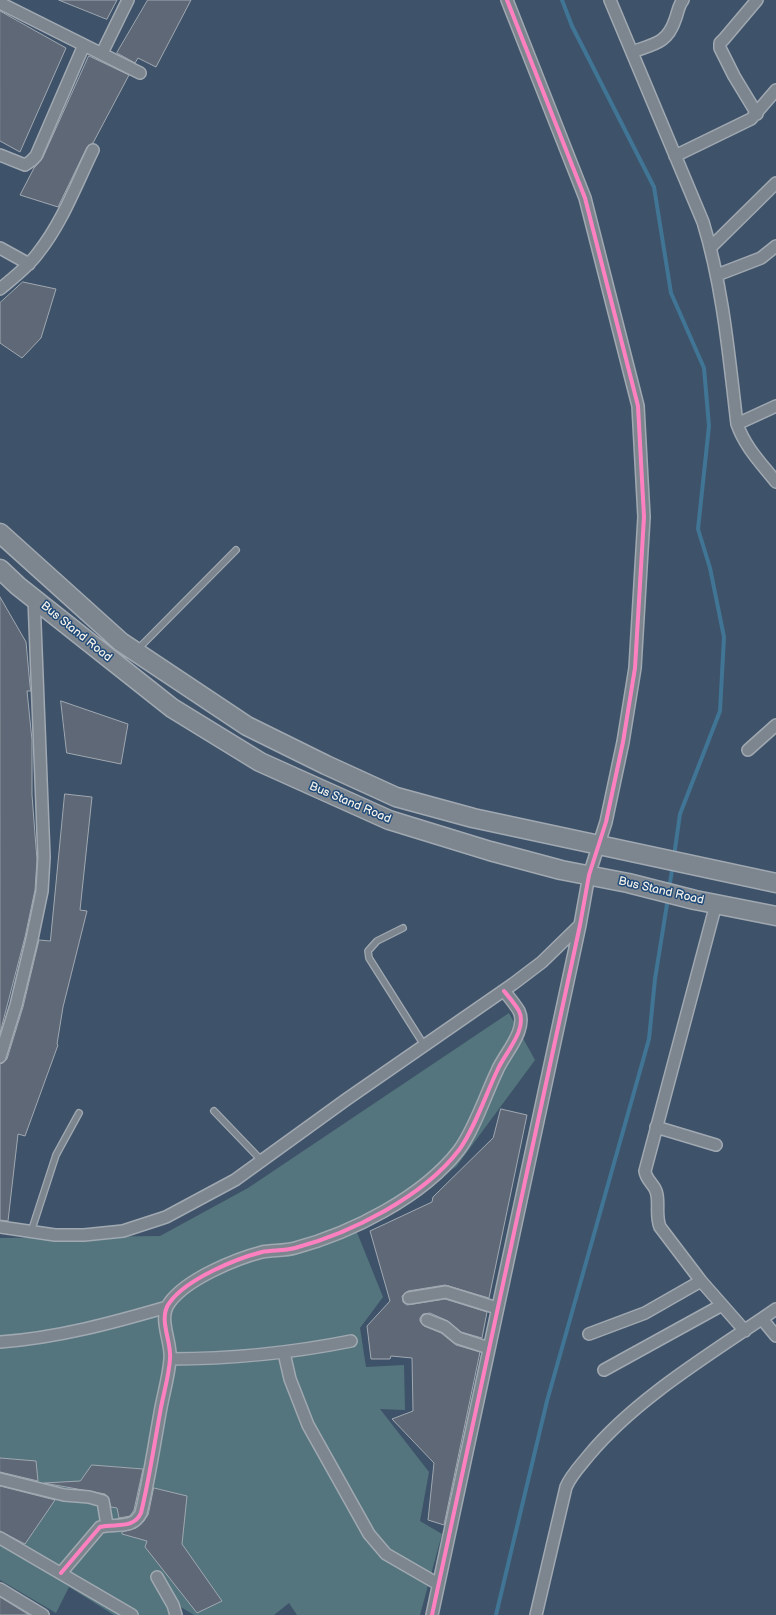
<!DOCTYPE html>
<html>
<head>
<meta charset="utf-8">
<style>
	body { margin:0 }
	canvas { display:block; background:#3e5269 }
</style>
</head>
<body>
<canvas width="776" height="1615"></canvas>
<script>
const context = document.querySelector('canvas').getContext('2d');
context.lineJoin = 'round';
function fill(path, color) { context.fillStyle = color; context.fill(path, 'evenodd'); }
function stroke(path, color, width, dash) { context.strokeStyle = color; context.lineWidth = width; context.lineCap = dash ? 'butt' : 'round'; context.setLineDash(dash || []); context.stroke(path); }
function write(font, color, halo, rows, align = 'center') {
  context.font = font + ' "Balsamiq Sans",sans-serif'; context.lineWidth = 3; context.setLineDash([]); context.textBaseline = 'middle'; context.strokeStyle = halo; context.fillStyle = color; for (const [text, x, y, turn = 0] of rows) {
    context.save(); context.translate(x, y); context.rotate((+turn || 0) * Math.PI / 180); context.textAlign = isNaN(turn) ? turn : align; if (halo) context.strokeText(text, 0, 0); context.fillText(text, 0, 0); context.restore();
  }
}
fill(new Path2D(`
	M509,1013L535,1060L456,1167L354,1225L383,1297L360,1328L366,1367L404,1365L405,1410L380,1409L429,1472L420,1521L442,1534L420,1615H297L289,1603L274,1615H194L179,1606L170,1615H114L69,1587L56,1613L0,1580V1238L160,1236L248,1188Z`), '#54757d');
stroke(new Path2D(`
	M562,0L572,26L654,187L671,293L704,368L709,426L698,529L710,568L724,637L720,711L680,814L674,856
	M669,889L673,864
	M496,1615L547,1401L649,1039L655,979L668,898`), '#407595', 4);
const building = new Path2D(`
	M59,0H117L107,19Z
	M148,0H191L156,67L138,58L135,63L117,53Z
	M0,11L66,48L20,152L0,141Z
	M89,56L129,75L93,143L87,147L58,207L20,195L34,168L42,159Z
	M23,282L56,289L41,338L22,358L0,343V303Z
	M0,597L26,642L30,686L31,691H27L32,740V795L37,860L35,890L25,937L0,1033Z
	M61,701L128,724L121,764L67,753Z
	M65,794L92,797L80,910L87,911L63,1007L57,1044L58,1045L25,1136L18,1134L8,1221L0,1220V1064L7,1059L23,1007L39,940L50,941Z
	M501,1109L527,1115L489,1298L445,1285L408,1291L402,1296L403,1302L407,1305L445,1299L487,1312L482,1338L461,1332L448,1321L430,1313L423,1314L420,1318V1321L424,1326L441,1333L456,1345L480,1352L444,1525L428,1520L434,1463L392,1419L413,1411L412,1358L391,1356L390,1359H371L367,1326L390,1301L370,1231L432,1202L433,1197L493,1138Z
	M0,1458L36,1461L38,1481L0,1472Z
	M92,1465L143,1469L134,1510L130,1516L119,1518L117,1508L111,1507L108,1497L105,1494L44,1483L80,1481Z
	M0,1486L55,1500L25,1544L0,1531Z
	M154,1488L187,1496L182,1544L222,1601L197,1613L145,1547L147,1541L122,1534V1532L136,1528L143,1522L148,1515Z
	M0,1597L29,1615H0Z`);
fill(building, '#5e6876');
stroke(building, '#a0a8b1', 1);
const service = new Path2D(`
	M137,650L236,550
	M403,928L377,941L368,951L369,958L424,1045
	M214,1111L262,1161
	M31,1232L56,1155L79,1113`);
const minor = new Path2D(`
	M610,0L703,222C723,287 729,357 737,424C745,447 761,463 776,482
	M0,3L140,73
	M632,52C653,44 667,44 675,20C678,13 678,6 683,0
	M102,53L128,0
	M757,114L734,76L720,48V43L724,39L757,0
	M0,155L25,165L31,161L36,156L84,45
	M675,156L751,119L776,90
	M711,247L776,183
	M0,248L29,264
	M717,275L761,258L776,246
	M0,289C13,278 28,267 38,253C62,223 76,185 93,150
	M737,424L776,406
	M748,750L776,725
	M716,904L645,1171C646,1180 653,1183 656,1191C660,1202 655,1214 660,1227L701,1281L745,1331
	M0,1057L16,1005L32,939L42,891L44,857L34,598
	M656,1127L716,1145
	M0,1227L55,1235H84L123,1231L166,1217L235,1180L347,1099L513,984L542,962L580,925
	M409,1298L446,1292L497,1308
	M762,1319L776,1336
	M427,1320L445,1327L458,1338L489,1348
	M589,1334L645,1313L701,1281
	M0,1342C57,1338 112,1323 167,1307
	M284,1353L290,1379L308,1425L369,1534L386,1554L438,1584
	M170,1359C232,1359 291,1353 351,1341
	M604,1370L722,1305
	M0,1479L64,1495L89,1497L103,1501L107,1525
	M0,1538L132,1615
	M61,1573L100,1527C115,1523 133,1530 141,1513C149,1480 154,1446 160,1413C163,1395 169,1376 170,1359C172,1341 157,1318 170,1302C187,1279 235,1259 262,1252C273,1250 284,1251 295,1248C351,1233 423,1197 459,1150C474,1130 486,1094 497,1071C504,1054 528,1030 519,1011C515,1004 509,997 504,991
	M157,1577L173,1605L176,1615
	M0,1589L43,1615
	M432,1615L580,925L589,875L606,822L623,742L635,668L644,517L638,406L585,198L507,0
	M536,1615L566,1487C571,1475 581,1465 589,1455C637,1397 714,1352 776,1309`);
const primary = new Path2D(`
	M0,533L121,642L247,726L326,765L396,797L473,818L776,883
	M0,569L18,586L172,708L260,762L389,820L490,851L561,870L628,883L695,900L776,916`);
stroke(service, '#a0a8b1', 8);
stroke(minor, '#a0a8b1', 14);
stroke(primary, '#a0a8b1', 21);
stroke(service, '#7d868e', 5.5);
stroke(minor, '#7d868e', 11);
stroke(primary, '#7d868e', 18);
stroke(new Path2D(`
	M61,1573L100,1527C115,1523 133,1530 141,1513C149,1480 154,1446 160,1413C163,1395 169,1376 170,1359C172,1341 157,1318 170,1302C187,1279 235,1259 262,1252C273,1250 284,1251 295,1248C351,1233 423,1197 459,1150C474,1130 486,1094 497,1071C504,1054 528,1030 519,1011C515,1004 509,997 504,991
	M432,1615L580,925L589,875L606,822L623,742L635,668L644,517L638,406L585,198L507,0`), '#ff80c0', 4);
write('12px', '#f4f1e8', '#1f4a7a', [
	["Bus Stand Road",76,632,39],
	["Bus Stand Road",350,803,23],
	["Bus Stand Road",661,891,13]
]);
</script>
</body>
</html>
